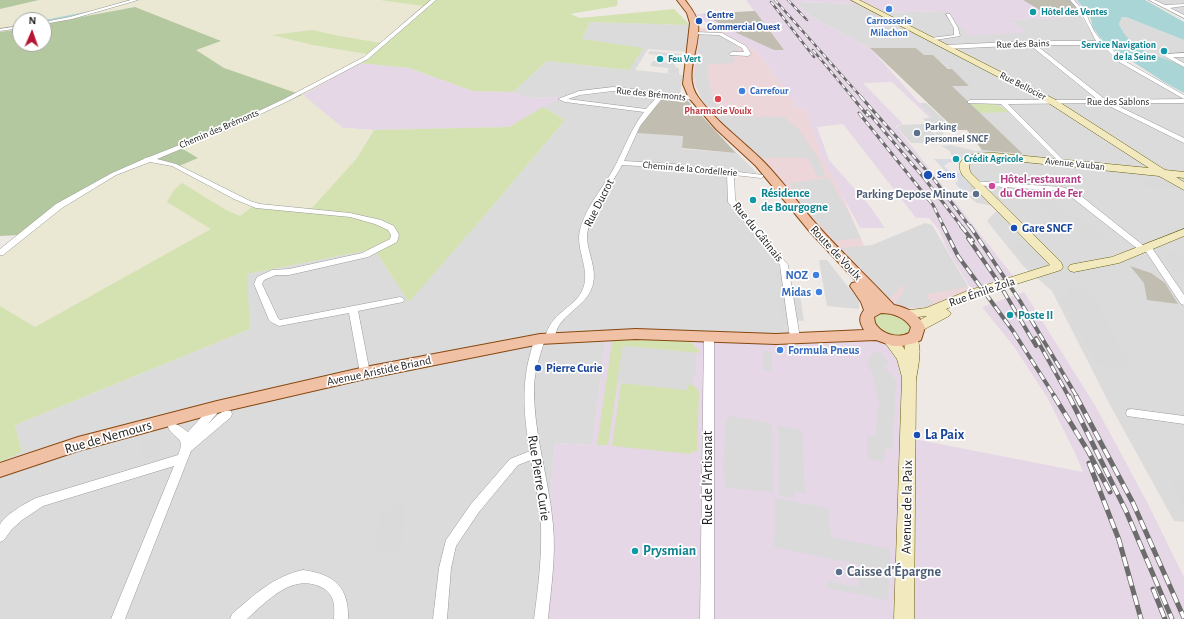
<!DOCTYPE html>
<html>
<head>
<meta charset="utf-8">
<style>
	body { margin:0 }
	#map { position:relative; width:1184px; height:619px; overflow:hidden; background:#eee9e5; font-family:"Alegreya Sans",sans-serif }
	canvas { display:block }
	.north { position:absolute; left:12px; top:12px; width:40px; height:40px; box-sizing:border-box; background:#fff; border:1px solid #a5a5a5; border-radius:50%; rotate:2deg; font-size:11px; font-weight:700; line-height:16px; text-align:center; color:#1e1e1e }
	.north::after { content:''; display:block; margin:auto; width:14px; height:18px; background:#b61636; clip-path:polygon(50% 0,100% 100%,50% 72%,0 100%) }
</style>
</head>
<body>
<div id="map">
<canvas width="1184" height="619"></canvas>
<div class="north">N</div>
</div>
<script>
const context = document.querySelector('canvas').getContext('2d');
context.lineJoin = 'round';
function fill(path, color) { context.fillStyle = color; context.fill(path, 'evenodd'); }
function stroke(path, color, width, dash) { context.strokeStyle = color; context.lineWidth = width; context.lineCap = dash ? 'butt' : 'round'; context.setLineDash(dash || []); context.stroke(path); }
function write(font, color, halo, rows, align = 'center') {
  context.font = font + ' "Alegreya Sans",sans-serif'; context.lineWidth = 3.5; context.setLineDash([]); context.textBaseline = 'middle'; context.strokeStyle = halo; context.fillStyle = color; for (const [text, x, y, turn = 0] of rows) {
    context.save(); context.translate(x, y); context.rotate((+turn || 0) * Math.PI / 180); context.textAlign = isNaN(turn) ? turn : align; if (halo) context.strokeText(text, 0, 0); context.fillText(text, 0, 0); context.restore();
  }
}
fill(new Path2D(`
	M1155,0H1184V16Z
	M796,2L855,4L876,13L946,11L1027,32L1009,20L1059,18L1079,13L1097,42L1112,53L1184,99V522L1174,521L1110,405L1052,291L1023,266L987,221L1001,206L956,156L982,150L1022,154L952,86L968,85L933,55H924L916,48H870L812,17Z
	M1122,17H1126L1184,40V67L1135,47L1127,38L1119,24Z
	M590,22L690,25L689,52L648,49L635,70L683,75L680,95L666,96L644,120L683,136L682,149L737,153L757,173L727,171L729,202L778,258L789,334L607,333L592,445L555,443L550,500L551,588L547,619H0V462L22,452L15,425L250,329L246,274L374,249L409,301L485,215L565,120L543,107L562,97L527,98L513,92L547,61L629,70L582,39Z`), '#dcdbdb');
fill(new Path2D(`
	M698,28H715L757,51L797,107L806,110L864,246L873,245L932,225L970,291L927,309L901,308L888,302L879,294L807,214L786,186L739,142L707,109L695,86L692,75Z`), '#edd6d9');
fill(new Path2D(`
	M746,0H1077L1086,11L1059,18L1010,20L1028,32L969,36L946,11L876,13L855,4L796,2L812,17L870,48L932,117H929L892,82L863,83L903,124L896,126L1013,276L971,289L947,249L939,230L929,218H916L843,124L817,127L829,160L869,205L885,228H860L822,158L806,110L797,107L757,51L715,28L698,17L696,14L754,11Z
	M359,63L409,68L473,91L513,92L527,98L563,97L509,127L374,130L343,128L302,95Z
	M1024,292L1096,407L1147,502L1184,577V619H547L551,588L550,500L555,443L592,445L607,333L875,337L900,356L909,438L1083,472L1075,453L1047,397L1015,348L982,307Z`), '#e6d7e6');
fill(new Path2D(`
	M1023,0H1069L1080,11L1056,17L1050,16Z
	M755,11L784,50H774L737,33L703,14Z
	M870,48H916L924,55H933L948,69H952L969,86H952L1023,154L982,150L967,130H956Z
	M664,97L681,98L688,101L736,153L682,148L683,136L637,133L644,120Z
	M1130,266L1151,273L1165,283L1178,304L1147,300L1144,283Z`), '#c1beb1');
fill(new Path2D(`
	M39,0H432L394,31L359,63L303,95L343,128L374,130L357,158L312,208L253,206L240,216L226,210L167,202L212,229L35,327L0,306V251L106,177L148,157L179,166L197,158L181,148L302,95L224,68L195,50L220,42L135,7L44,24V20H20V29L0,32V9Z`), '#eae7d2');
fill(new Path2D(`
	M380,0H618L617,6L570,14L580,18L674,9L690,25L590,22L582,39L643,48L629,70L547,61L513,92L473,91L409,68L359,63L367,54L313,45L272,35L312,30L339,36L381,43L424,6Z
	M971,104C986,104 998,102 1009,112L981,113Z
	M543,107L565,120L485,215L409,302L374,249L247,274L250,329L15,425L22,452L0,462V306L35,327L211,229L167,202L174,190L182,183L226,210L240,216L253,206L312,208L357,158L374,130L509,127Z
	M886,312C897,313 909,317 911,329L910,332C900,341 872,335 874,318L881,313Z
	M647,339L688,340L699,350V353L623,346L608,445H597L612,342L615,340Z
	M621,383L687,390V384L693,385L699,391L697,452L691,451V454L612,446Z`), '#d3e2b0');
fill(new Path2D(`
	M0,0H39L0,9Z
	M135,7L221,41L196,50L224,68L302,95L181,148L198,158L179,166L148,157L106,177L19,235L0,236V32L20,29V44H44V24Z`), '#b3c89e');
fill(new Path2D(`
	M700,34L718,35L737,46L739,52H732L735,63L708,64L707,74L714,102L728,116L784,117L799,130L818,158L826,176L818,177L808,158H759L716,117L701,98L694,77Z
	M650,51L682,54L679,62H674L676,68H679V75L667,73L669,68L650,66L653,61L667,63L670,56L648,54Z
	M919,103H926L955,130L942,131L943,133L942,137L927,140L922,143H911L897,127L901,125L924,124L936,135L935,131L923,119L932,117Z
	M951,145L975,151L984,154H963L960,156L962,159L951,155L950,151L941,146Z
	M829,178L849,214L861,238L835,241L800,203L790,183Z
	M1141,179L1159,180L1163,183L1169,182L1180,188H1148Z
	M971,182L986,200L990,201L994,206L977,203L968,196L972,195L967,187Z
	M1036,201H1055L1071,217H1078L1106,241L1091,242L1069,220H1055Z
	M925,223L932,225L968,286L942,292L925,294L934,304L925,307H904L895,303L905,289L902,285L890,299L842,248L872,245Z
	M1012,244H1028L1046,265L1032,269Z
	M1164,251L1184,255V275L1177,274Z
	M819,260H827L859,301V309L827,306Z
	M776,270H786L788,288L799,289L804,321L792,320L793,324L782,323Z
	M1070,287L1087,291L1094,296L1132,369L1099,365L1059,298L1065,296Z
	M623,346L696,353V375L693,379V385H687V390L617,382Z
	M763,351L772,352V371L763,370Z
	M880,352L890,364L884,367L896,380L893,449H885L884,463L867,458V435L875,437L879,403L872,372L866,363L873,353Z
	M730,416L772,423L773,492L726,488L723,469L726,420Z
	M778,426L802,430L805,494L794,492V498L779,496Z
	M162,438L161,455L140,460L142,440Z
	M1181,478L1184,479V507L1172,484L1173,482L1184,483Z
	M775,498L828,508L831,537L890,549L891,571L774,547Z
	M406,503L401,550L375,552L380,514L386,513L396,504Z
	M857,567L889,573L888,600L827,588V581L858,587Z`), '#dadada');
fill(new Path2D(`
	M934,159H956L964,161L963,163L949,162L944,166L949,171L966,174L971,182L967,187L970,192L962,191L955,183L958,181V178L950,173L946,172Z`), '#d9dbe3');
fill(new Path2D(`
	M1077,0H1145L1184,22V40L1126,17H1122L1119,24C1133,55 1158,53 1184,67V93L1164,82L1105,44L1093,28L1090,16Z`), '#aad5d7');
stroke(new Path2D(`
	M44,21L89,12`), '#aad5d7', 1.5);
const street = new Path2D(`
	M131,0H138L72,19L44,24V22L70,17Z
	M431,0H436L368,59L288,101L229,129L157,159L176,164L250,201L260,204L350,213L381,220L394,226L399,235L397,242L368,257L289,275H276L264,280L262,284L278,318L280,320L400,297L403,298L404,300L403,302L358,311L370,373L369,376H361L360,373L349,313L279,326L271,322L269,320L254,284L257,277L272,270L289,269L362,253L390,239L391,235L388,230L375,224L350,217L256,208L234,199L172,166L150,162L116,175L62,208L3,255H0V249L56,204L112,173L144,159L145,158L149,157L225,127L284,99L364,57Z
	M1070,0H1074L1086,14L1094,31L1102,42L1111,48L1123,60L1184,95V99L1119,62L1107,50L1099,45H1036L1106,100L1184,99V103H1112L1184,138V143L1103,103L1008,104L1065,162L1066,163L1063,165L1061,164L1001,104L968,103V101L970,100H1098L1030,45L946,49L943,47L946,45L1031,41H1096L1082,14Z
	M1149,0H1154L1165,5L1184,4V6L1170,8L1184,15V18Z
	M946,14H950L958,28L960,36L929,41V39L931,38L954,35V28Z
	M20,26V28L0,31V29Z
	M694,32L722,33L746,46L751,54L748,56L730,55L729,54L732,52H744L742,48L719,35L692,34V32Z
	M1184,53V57H1173L1184,63V67L1164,56L1167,54Z
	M613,87L694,96L697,98L694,100L664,96L640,126L624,161L673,164L763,175V177L761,178L734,175L735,198L736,202L788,265L800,338L798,340L795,341L790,338L780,265L728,202L727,174L673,168L622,165C611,186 589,212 587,236C587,252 597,268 593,284C589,302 570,310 560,324C556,329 556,335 553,340H547L545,338C551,312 572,310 582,291C592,271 575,250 580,230C586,206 604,187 615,166C625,147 631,129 644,112L565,102L558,99L579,91ZM613,91L658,96L646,109L568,99L580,95Z
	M972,181L1062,187L1076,192L1144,246L1150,245L1184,295V305L1181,304L1145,250H1139L1070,196L1061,191L975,185L971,183Z
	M709,333L714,336V619H700L704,336Z
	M540,336L545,339C540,355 535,370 534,386C533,433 549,478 553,525C556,556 551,588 548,619H534C538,589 542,558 541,527C540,505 535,482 531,460L518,465L479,512L456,546L451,568L447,619H433L439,568L446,540L471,504L510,459L530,451C524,418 521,384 531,351C533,345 534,337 540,336Z
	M217,403L221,404L222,407L208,424C214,419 222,408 231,411L232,414L231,417L191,451L125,619H111L174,466L43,506L22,520L12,529L4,540L0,542C0,537 0,530 0,525C4,515 26,503 36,498L178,455C187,436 174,440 168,427L169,424C176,422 182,428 188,432L213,404Z
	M1131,409L1184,416V424L1127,416L1126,413L1127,410Z
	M303,570C334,574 349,587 348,619H334C335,606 335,594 321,587C292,573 267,601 247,619H230L232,614C254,595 274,576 303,570Z`);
const secondary = new Path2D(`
	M851,0H859L1056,100L1165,170L1184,172V178L1176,177L1184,182V190L1159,176L995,159L977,160L970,162L969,168L971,173L1061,262L1063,267L1061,270L975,297L946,309L951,313L949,316L923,330L918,332L913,330L911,327L913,324L927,316L907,318L902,317L900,314L902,311L926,308L967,291L1050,265L963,176C949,154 980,153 995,153L1149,168L1050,104Z
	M1184,229V236L1119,263L1074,272L1070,271L1068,268L1070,265L1074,264L1112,257Z
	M911,334L916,336C923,348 918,366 916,380L914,619H894L902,377L897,359L883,340L885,337C896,334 899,342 905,350L904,339L906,336Z`);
const primary = new Path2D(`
	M677,0H685C690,7 696,14 698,23C701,49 682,74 698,97C716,122 742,140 763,161C783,181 799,205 818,226C842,253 869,278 894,305C909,308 918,314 925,327L921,340L915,343L902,346H893L876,340L776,344L636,339L540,344L365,379L217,413L78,451L0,477V463L78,437L217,401L365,367L540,334L636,329L776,334L864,330C860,323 858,318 864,310L861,302L850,286L852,283L857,282L810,232L756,166L716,129L689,98L683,84L690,23L687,13ZM881,313C893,313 904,317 911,327L909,333C898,339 881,334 875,323L874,317Z`);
stroke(street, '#9b9b9b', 1);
stroke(secondary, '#696011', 1);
stroke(primary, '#874810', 2);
fill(street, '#fff');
fill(secondary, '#f2eabe');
fill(primary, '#f1c1a6');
const railFar3 = new Path2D(`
	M775,0L862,98
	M788,0L807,20
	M771,2L814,57
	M813,50L853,98`);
const railFar2 = new Path2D(`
	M852,97L868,116
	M861,97L933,178L970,227
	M867,111L924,178L962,227
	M859,113L933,205L944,227`);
const railFar1 = new Path2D(`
	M943,226L958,256L1013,331L1055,397
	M961,226L973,241
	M970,226L1020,301L1077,397
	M968,238L997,280L1036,346
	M1036,338L1069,397`);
const rail = new Path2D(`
	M1054,396L1088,451L1110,492
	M1069,396L1126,511L1172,619
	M1076,396L1133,503L1184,618
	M1089,463L1119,540L1141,619
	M1153,589L1165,619`);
stroke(railFar3, '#6c6c6c', 2.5);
stroke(railFar2, '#6c6c6c', 3);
stroke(railFar1, '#6c6c6c', 4);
stroke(rail, '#6c6c6c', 5);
stroke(railFar3, '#fff', 1.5, [4.5]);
stroke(railFar2, '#fff', 2, [5.5]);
stroke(railFar1, '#fff', 2.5, [8]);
stroke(rail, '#fff', 3.5, [10]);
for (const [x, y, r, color] of [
	[889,9,4,"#3f7fe0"],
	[1033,12,4,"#0f9aa8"],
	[699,21,4,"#1a4fb4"],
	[1164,51,4,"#0f9aa8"],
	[660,59,4,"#0f9aa8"],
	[742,91,4,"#3f7fe0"],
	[718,99,4,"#e0444e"],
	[917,133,4,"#5c6f8a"],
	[956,159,4,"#0f9aa8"],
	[928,175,5,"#1a4fb4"],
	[992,186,4,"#d1479c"],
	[976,194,4,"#5c6f8a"],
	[753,200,4,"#0f9aa8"],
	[1014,228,4,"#1a4fb4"],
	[816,275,4,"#3f7fe0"],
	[819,292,4,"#3f7fe0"],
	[1010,315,4,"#0f9aa8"],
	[780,350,4,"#3f7fe0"],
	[538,368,4,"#1a4fb4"],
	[917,435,4,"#1a4fb4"],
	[635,551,4,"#0f9aa8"],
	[839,572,4,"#5c6f8a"]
]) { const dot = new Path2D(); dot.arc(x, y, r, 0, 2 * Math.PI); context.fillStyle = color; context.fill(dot); stroke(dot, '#fff', 1.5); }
write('bold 10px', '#0d838f', '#fff', [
	["Hôtel des Ventes",1041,12],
	["Service Navigation",1156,45,"right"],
	["de la Seine",1156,57,"right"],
	["Feu Vert",668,59],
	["Crédit Agricole",964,159]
], 'left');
write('bold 10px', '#164399', '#fff', [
	["Centre",707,15],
	["Commercial Ouest",707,27],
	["Sens",937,175]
], 'left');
write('bold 10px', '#366cbe', '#fff', [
	["Carrosserie",889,21],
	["Milachon",889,33],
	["Carrefour",750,91,"left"]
]);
write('10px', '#1e1e1e', '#fff', [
	["Rue des Bains",1023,44,-2],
	["Rue Bellocier",1023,86,27],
	["Rue des Brémonts",651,94,6],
	["Rue des Sablons",1118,102],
	["Chemin des Brémonts",219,129,-23],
	["Avenue Vauban",1075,164,6],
	["Chemin de la Cordellerie",690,169,5]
]);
write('bold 10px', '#be3a42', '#fff', [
	["Pharmacie Voulx",718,111]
]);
write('bold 10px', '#4e5e75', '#fff', [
	["Parking",925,127],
	["personnel SNCF",925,139]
], 'left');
write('bold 12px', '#b23c85', '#fff', [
	["Hôtel-restaurant",1000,179],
	["du Chemin de Fer",1000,193]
], 'left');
write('bold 12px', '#0d838f', '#fff', [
	["Résidence",761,193],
	["de Bourgogne",761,207],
	["Poste II",1018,315]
], 'left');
write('bold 12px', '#4e5e75', '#fff', [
	["Parking Depose Minute",968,194]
], 'right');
write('12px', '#1e1e1e', '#fff', [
	["Rue Ducrot",599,203,-63],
	["Rue du Gâtinais",758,232,51],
	["Route de Voulx",836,253,47],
	["Rue Émile Zola",982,292,-19],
	["Avenue Aristide Briand",379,371,-12]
]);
write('bold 12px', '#164399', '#fff', [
	["Gare SNCF",1022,228],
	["Pierre Curie",546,368]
], 'left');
write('bold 12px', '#366cbe', '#fff', [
	["NOZ",808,275],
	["Midas",811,292],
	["Formula Pneus",788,350,"left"]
], 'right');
write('bold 14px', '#164399', '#fff', [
	["La Paix",925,435]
], 'left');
write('14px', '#1e1e1e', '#fff', [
	["Rue de Nemours",108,437,-16],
	["Rue Pierre Curie",539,478,81],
	["Rue de l'Artisanat",708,478,-90],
	["Avenue de la Paix",907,507,-89]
]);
write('bold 14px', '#0d838f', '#fff', [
	["Prysmian",643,551]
], 'left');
write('bold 14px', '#4e5e75', '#fff', [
	["Caisse d'Épargne",847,572]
], 'left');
</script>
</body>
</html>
